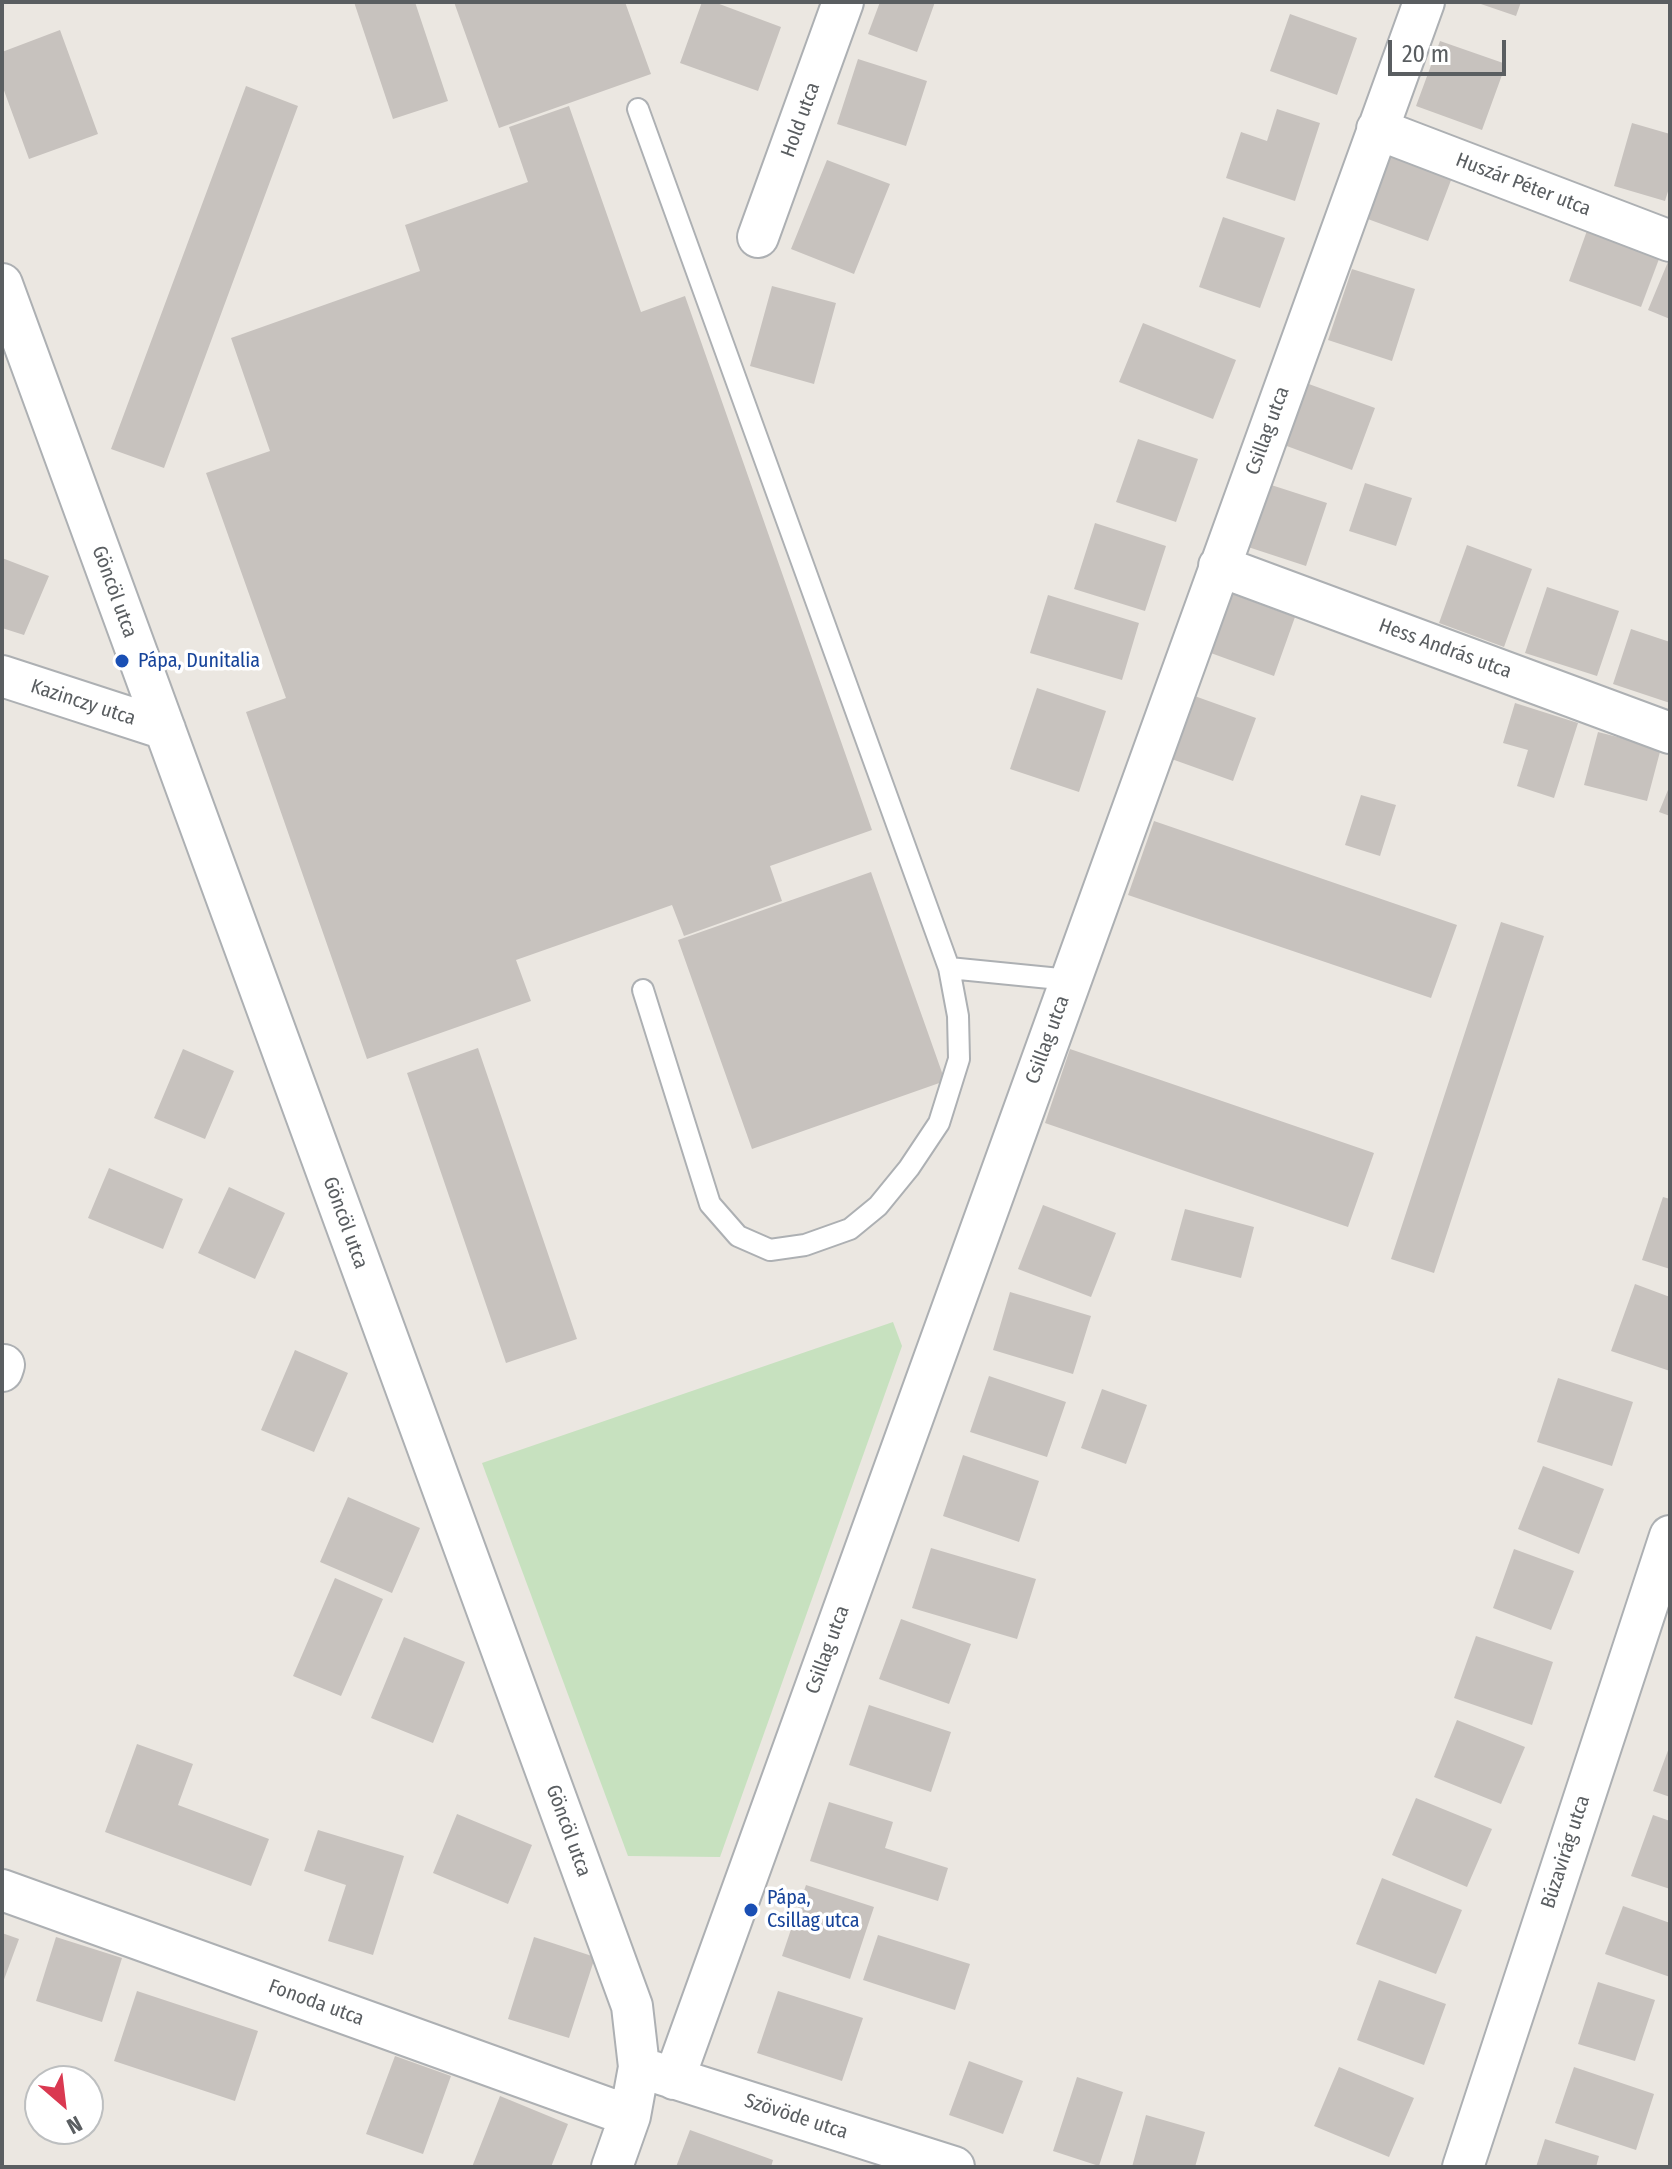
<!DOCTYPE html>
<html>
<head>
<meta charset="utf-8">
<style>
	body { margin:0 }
	#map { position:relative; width:1672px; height:2169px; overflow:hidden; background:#ebe7e1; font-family:"Fira Sans Condensed",sans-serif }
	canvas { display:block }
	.frame { position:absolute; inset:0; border:4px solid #5a5e61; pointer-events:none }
	.north { position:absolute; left:24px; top:2065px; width:80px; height:80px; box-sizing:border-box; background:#fff; border:2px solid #bdbfc0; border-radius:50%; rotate:152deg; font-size:22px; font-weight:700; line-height:32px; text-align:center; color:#5a5e61 }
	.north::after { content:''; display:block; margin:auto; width:28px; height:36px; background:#da3951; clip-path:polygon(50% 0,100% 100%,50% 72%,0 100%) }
	.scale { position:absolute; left:1388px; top:40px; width:118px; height:36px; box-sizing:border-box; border:4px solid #5a5e61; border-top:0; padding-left:10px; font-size:24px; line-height:28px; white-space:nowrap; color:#5a5e61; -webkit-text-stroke:6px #fff; paint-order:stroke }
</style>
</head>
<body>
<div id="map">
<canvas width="1672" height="2169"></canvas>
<div class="frame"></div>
<div class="north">N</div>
<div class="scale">20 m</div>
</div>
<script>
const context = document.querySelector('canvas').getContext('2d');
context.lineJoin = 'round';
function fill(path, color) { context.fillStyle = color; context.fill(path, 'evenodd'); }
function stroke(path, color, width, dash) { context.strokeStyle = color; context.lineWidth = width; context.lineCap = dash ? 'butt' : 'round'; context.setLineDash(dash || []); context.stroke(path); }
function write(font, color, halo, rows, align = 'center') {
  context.font = font + ' "Fira Sans Condensed",sans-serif'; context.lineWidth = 7; context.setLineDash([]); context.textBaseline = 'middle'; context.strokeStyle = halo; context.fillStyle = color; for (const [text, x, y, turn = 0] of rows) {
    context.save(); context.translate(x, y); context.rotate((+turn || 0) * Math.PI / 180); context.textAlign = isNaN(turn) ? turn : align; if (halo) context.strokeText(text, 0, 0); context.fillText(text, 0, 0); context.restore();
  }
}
fill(new Path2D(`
	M893,1322L902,1346L720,1857L628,1856L482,1463Z`), '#c7e1bf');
fill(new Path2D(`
	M354,2H415L448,101L393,119Z
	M454,2H625L651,74L499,128Z
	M702,2H714L781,27L758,91L680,63Z
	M880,2H935L917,52L868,34Z
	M1475,2H1521L1516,16Z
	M1290,14L1357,38L1337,95L1270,71Z
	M60,30L98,134L29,159L2,85V52Z
	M1440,41L1506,64L1482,130L1416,106Z
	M858,59L927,81L906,146L837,124Z
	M246,86L298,106L164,468L111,449Z
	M569,106L641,312L685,296L872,830L770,866L782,901L684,936L672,905L516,960L531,1001L367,1059L246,712L286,698L206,473L270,451L231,338L420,271L405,225L528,182L509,127Z
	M1277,109L1320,123L1295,201L1226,178L1241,132L1267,141Z
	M1632,123L1670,134V185L1665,201L1614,186Z
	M1389,152L1453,175L1428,241L1365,218Z
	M827,160L890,184L854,274L791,249Z
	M1223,217L1285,238L1260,308L1199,287Z
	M1589,225L1662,251L1641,307L1569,281Z
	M1670,257V319L1648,310Z
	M1352,269L1415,289L1392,361L1328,340Z
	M772,286L836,303L814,384L750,366Z
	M1143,323L1236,360L1213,419L1119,382Z
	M1306,383L1375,408L1352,470L1284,445Z
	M1138,439L1198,459L1176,522L1116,502Z
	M1265,483L1327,503L1306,566L1245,546Z
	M1365,483L1412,498L1396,546L1349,531Z
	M1095,523L1166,546L1145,611L1074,589Z
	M1467,545L1532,569L1504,647L1439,623Z
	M2,558L49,576L24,635L2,628Z
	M1547,587L1619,611L1597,676L1525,653Z
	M1230,593L1295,617L1274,676L1208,652Z
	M1048,595L1139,623L1122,680L1030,653Z
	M1631,629L1670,642V703L1613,684Z
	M1037,688L1106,711L1079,792L1010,769Z
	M1189,694L1256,718L1233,781L1166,757Z
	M1515,703L1578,723L1554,798L1517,786L1528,750L1503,743Z
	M1598,732L1661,748L1647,801L1584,785Z
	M1670,785V816L1659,812Z
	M1361,795L1396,805L1380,856L1345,845Z
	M1154,821L1457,925L1431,998L1128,895Z
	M871,872L945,1081L752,1149L678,940Z
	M1501,922L1544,936L1434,1273L1391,1259Z
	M478,1048L577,1339L506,1363L407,1073Z
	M183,1049L234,1071L205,1139L154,1118Z
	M1070,1049L1374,1153L1348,1227L1045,1123Z
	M109,1168L183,1199L163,1249L88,1218Z
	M229,1187L285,1213L255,1279L198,1253Z
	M1663,1197L1670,1199V1269L1642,1260Z
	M1043,1205L1116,1233L1091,1297L1018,1269Z
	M1185,1209L1254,1227L1241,1278L1171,1260Z
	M1635,1284L1670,1297V1371L1611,1351Z
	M1010,1292L1091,1316L1073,1374L993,1350Z
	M295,1350L348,1373L314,1452L261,1430Z
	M989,1376L1066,1402L1047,1457L970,1432Z
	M1558,1378L1633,1402L1612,1466L1537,1442Z
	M1102,1389L1147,1405L1126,1464L1081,1448Z
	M963,1455L1039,1481L1019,1542L943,1516Z
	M1543,1466L1604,1489L1579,1554L1518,1529Z
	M348,1497L420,1528L392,1593L320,1562Z
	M931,1548L1036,1579L1017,1639L912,1608Z
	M1514,1549L1574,1571L1551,1630L1493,1608Z
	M335,1578L383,1599L341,1696L293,1676Z
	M901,1619L971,1644L949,1704L879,1679Z
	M1476,1636L1553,1662L1532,1725L1454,1698Z
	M404,1637L465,1662L433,1743L371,1718Z
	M869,1705L951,1732L931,1792L849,1765Z
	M1457,1720L1525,1747L1501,1804L1434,1777Z
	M137,1744L193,1764L178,1805L269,1839L251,1886L105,1832Z
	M1670,1745V1797L1653,1791Z
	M1416,1798L1492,1829L1467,1887L1392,1855Z
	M829,1802L893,1822L885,1848L948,1868L938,1901L810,1861Z
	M457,1814L532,1845L508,1904L433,1873Z
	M1653,1815L1670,1821V1889L1631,1876Z
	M318,1830L404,1856L373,1955L328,1941L346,1885L304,1871Z
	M1382,1878L1462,1910L1436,1974L1356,1944Z
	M806,1885L874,1907L850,1979L782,1956Z
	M1623,1906L1670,1923V1977L1605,1954Z
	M2,1933L19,1939L2,1985Z
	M878,1935L970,1964L955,2010L863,1980Z
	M56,1937L122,1958L102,2022L36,2001Z
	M534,1937L595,1957L569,2038L508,2019Z
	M1379,1980L1446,2004L1424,2065L1357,2040Z
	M1598,1982L1655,2000L1635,2061L1578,2044Z
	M137,1991L258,2031L235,2101L114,2061Z
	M778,1991L863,2018L842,2081L757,2053Z
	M395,2056L451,2076L423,2154L366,2134Z
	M969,2061L1023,2081L1003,2134L949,2115Z
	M1339,2067L1414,2098L1389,2157L1314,2126Z
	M1574,2067L1654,2094L1636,2150L1555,2123Z
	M1077,2077L1123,2092L1099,2166L1053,2151Z
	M500,2096L568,2124L551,2167H472Z
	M1146,2115L1205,2132L1195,2167H1132Z
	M690,2130L773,2160L771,2167H676Z
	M1545,2139L1599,2156L1596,2167H1536Z`), '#c7c2be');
const service = new Path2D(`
	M638,109L949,968L958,1016L959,1059L939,1123L909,1168L878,1206L850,1229L805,1245L770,1250L738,1236L710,1204L643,990
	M949,968L1070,980`);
const minor = new Path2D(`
	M1377,129L1670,241
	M758,237L843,2
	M2,284L632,2006L639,2067L630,2116L612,2167
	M1219,566L1670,733
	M2,676L165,729
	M2,1371L4,1365
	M2,1890L630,2116
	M648,2070L954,2167
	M674,2079L1424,2
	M1463,2167L1670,1536`);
stroke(service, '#adb0b3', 24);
stroke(minor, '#adb0b3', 44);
stroke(service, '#fff', 20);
stroke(minor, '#fff', 40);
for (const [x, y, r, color] of [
	[122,661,8,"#1a4fb4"],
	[751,1910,8,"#1a4fb4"]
]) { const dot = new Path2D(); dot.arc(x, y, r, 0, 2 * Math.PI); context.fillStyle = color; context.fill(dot); stroke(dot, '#fff', 3); }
write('20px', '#5a5e61', '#fff', [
	["Hold utca",801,120,-70],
	["Huszár Péter utca",1523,185,21],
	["Csillag utca",1268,431,-70],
	["Göncöl utca",114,592,70],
	["Hess András utca",1445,649,20],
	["Kazinczy utca",83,703,18],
	["Csillag utca",1048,1040,-70],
	["Göncöl utca",345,1223,70],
	["Csillag utca",828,1650,-70],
	["Göncöl utca",568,1831,70],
	["Búzavirág utca",1566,1852,-72],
	["Fonoda utca",316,2003,20],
	["Szövöde utca",796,2117,18]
]);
write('20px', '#164399', '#fff', [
	["Pápa, Dunitalia",138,661],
	["Pápa,",767,1898],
	["Csillag utca",767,1921]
], 'left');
</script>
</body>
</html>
